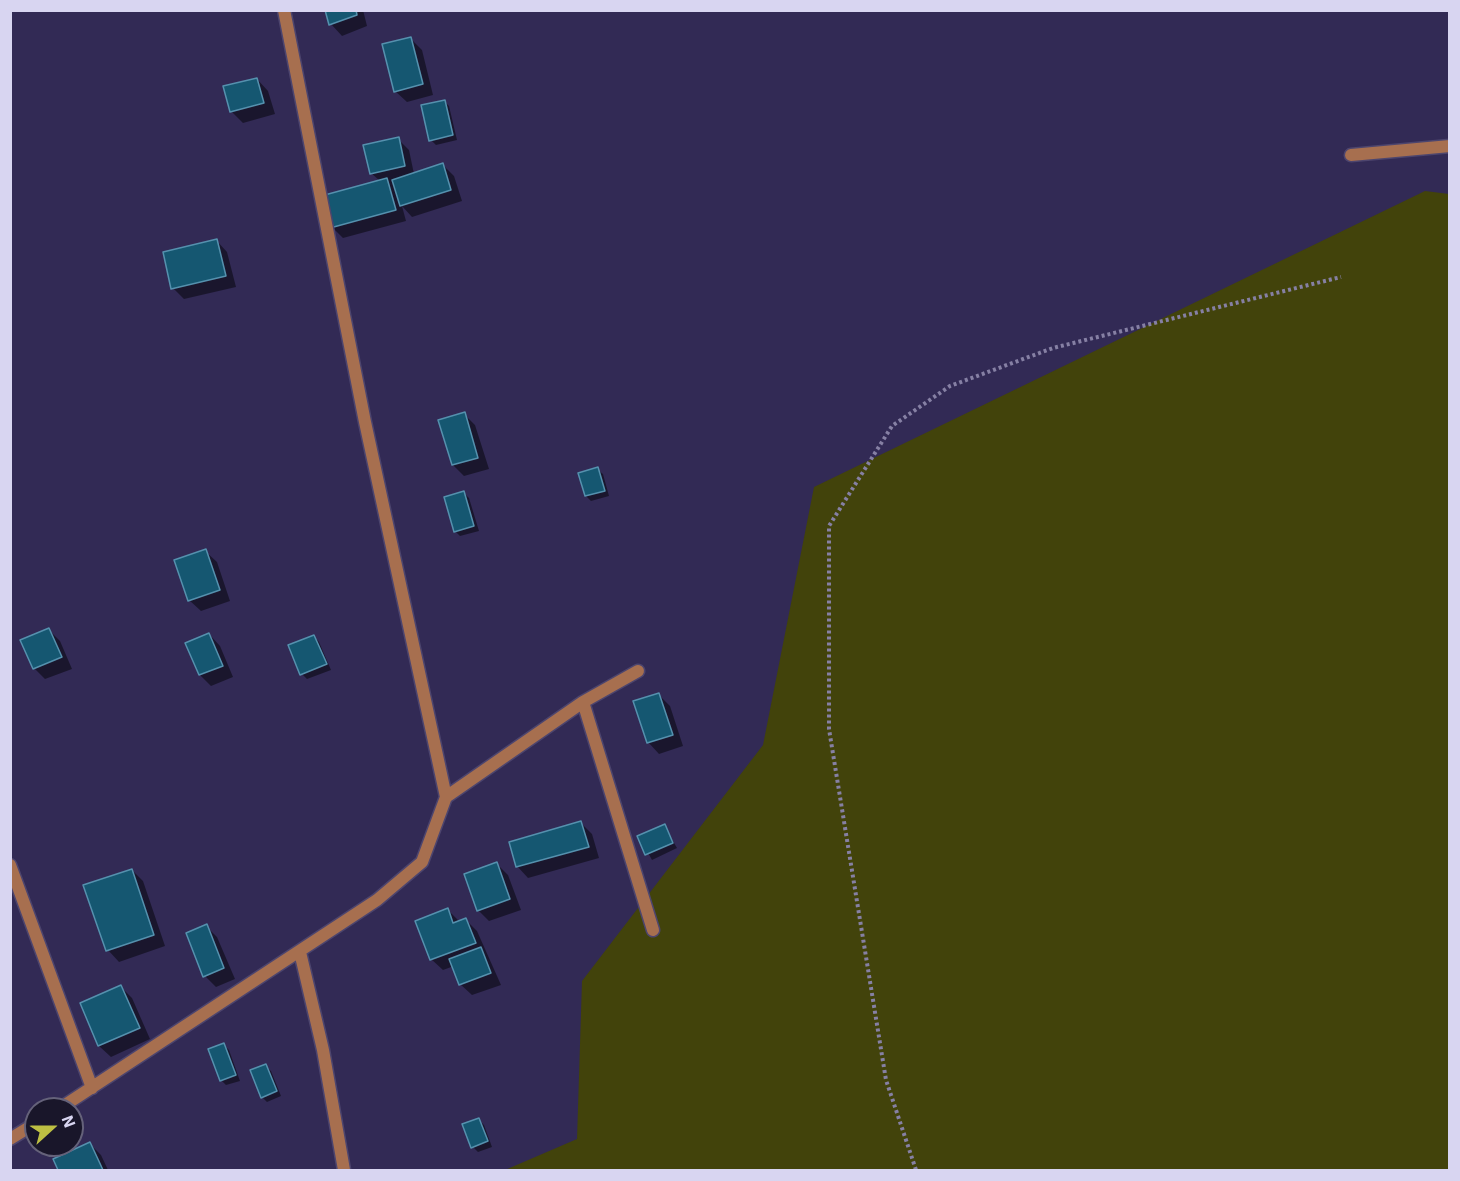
<!DOCTYPE html>
<html>
<head>
<meta charset="utf-8">
<style>
	body { margin:0 }
	#map { position:relative; width:1460px; height:1181px; overflow:hidden; background:#322a55; font-family:"IBM Plex Sans",sans-serif }
	canvas { display:block }
	.frame { position:absolute; inset:0; border:12px solid #d8d5f1; pointer-events:none }
	.north { position:absolute; left:24px; top:1097px; width:60px; height:60px; box-sizing:border-box; background:#19162a; border:2px solid #65627a; border-radius:50%; rotate:69deg; font-size:16px; font-weight:700; line-height:24px; text-align:center; color:#d8d5f1 }
	.north::after { content:''; display:block; margin:auto; width:21px; height:27px; background:#bdbf43; clip-path:polygon(50% 0,100% 100%,50% 72%,0 100%) }
</style>
</head>
<body>
<div id="map">
<canvas width="1460" height="1181"></canvas>
<div class="frame"></div>
<div class="north">N</div>
</div>
<script>
const context = document.querySelector('canvas').getContext('2d');
context.lineJoin = 'round';
function fill(path, color) { context.fillStyle = color; context.fill(path, 'evenodd'); }
function stroke(path, color, width, dash) { context.strokeStyle = color; context.lineWidth = width; context.lineCap = dash ? 'butt' : 'round'; context.setLineDash(dash || []); context.stroke(path); }
fill(new Path2D(`
	M1425,191L1449,194V1170H505L577,1139L582,981L763,745L814,487Z`), '#42430b');
fill(new Path2D(`
	M326,10H363L367,26L342,36L331,24Z
	M411,39L422,50L433,95L407,102L395,91Z
	M257,79L268,91L275,114L243,123L231,111Z
	M444,101L449,106L457,140L436,145L431,140Z
	M398,139L409,150L414,174L443,165L454,176L462,201L412,217L402,206L406,221L343,238L332,227L380,181L371,173Z
	M216,240L227,252L236,287L184,299L173,288Z
	M464,414L475,425L489,469L464,476L453,465Z
	M597,469L603,474L609,496L591,501L586,496Z
	M464,493L469,498L479,531L460,536L455,531Z
	M205,551L217,562L230,601L201,611L189,600Z
	M49,630L60,641L72,669L45,679L34,668Z
	M209,634L220,646L233,677L211,686L200,675L187,644Z
	M314,636L319,642L331,670L307,679L302,674Z
	M659,695L670,706L683,746L659,754L648,742Z
	M581,823L592,834L599,858L528,878L517,866Z
	M664,826L677,848L652,860L639,836Z
	M497,864L508,875L521,910L489,921L478,910Z
	M132,870L143,881L165,946L119,962L108,950Z
	M448,910L459,921L466,920L477,931L501,985L472,995L460,984L454,966L443,970L431,959Z
	M206,926L217,937L235,979L216,987L205,976Z
	M121,987L132,998L150,1039L111,1057L99,1046L82,1004Z
	M224,1045L229,1050L240,1081L226,1085L221,1080Z
	M265,1066L271,1071L281,1096L267,1102L262,1097Z
	M479,1120L484,1125L492,1147L478,1152L473,1147Z
	M90,1144L101,1155L108,1170H59L54,1160Z`), '#0007');
const building = new Path2D(`
	M325,10H356L357,15L329,25Z
	M411,37L423,84L394,92L382,44Z
	M257,78L264,103L230,112L223,86Z
	M445,100L453,135L429,141L421,105Z
	M399,137L405,166L370,174L363,145Z
	M443,163L451,190L400,206L392,180Z
	M387,178L396,210L330,228L321,196Z
	M217,239L226,276L171,289L163,252Z
	M465,412L478,458L452,465L438,420Z
	M598,467L605,491L585,496L578,473Z
	M464,491L474,526L454,532L444,497Z
	M206,549L220,590L188,601L174,560Z
	M49,628L62,657L33,669L20,640Z
	M209,633L223,666L199,675L185,643Z
	M314,635L327,664L300,675L288,645Z
	M659,693L673,735L647,743L633,701Z
	M581,821L589,847L516,867L509,842Z
	M665,824L673,843L645,855L637,836Z
	M497,862L510,899L477,911L464,874Z
	M132,869L154,935L106,951L83,885Z
	M448,908L453,923L466,918L476,943L430,960L415,921Z
	M207,924L224,968L203,977L186,933Z
	M481,947L491,973L459,985L449,959Z
	M121,985L140,1028L98,1046L80,1003Z
	M224,1043L236,1075L220,1081L208,1049Z
	M266,1064L277,1091L261,1098L250,1070Z
	M479,1118L488,1141L471,1148L462,1124Z
	M90,1142L103,1170H58L53,1159Z`);
fill(building, '#155771');
stroke(building, '#5591ae', 1.5);
const minor = new Path2D(`
	M1351,155L1450,146
	M583,702L653,930
	M446,797L583,702L638,671
	M10,865L92,1088
	M300,952L323,1050L344,1170
	M59,1109L377,900L422,862L446,797L365,422L284,10
	M10,1139L36,1123`);
stroke(minor, '#4d456e', 15);
stroke(new Path2D(`
	M916,1170L886,1080L829,729V526L892,426L950,386L1053,348L1341,277`), '#8680a4', 4, [3, 3]);
stroke(minor, '#a76f4f', 12);
</script>
</body>
</html>
